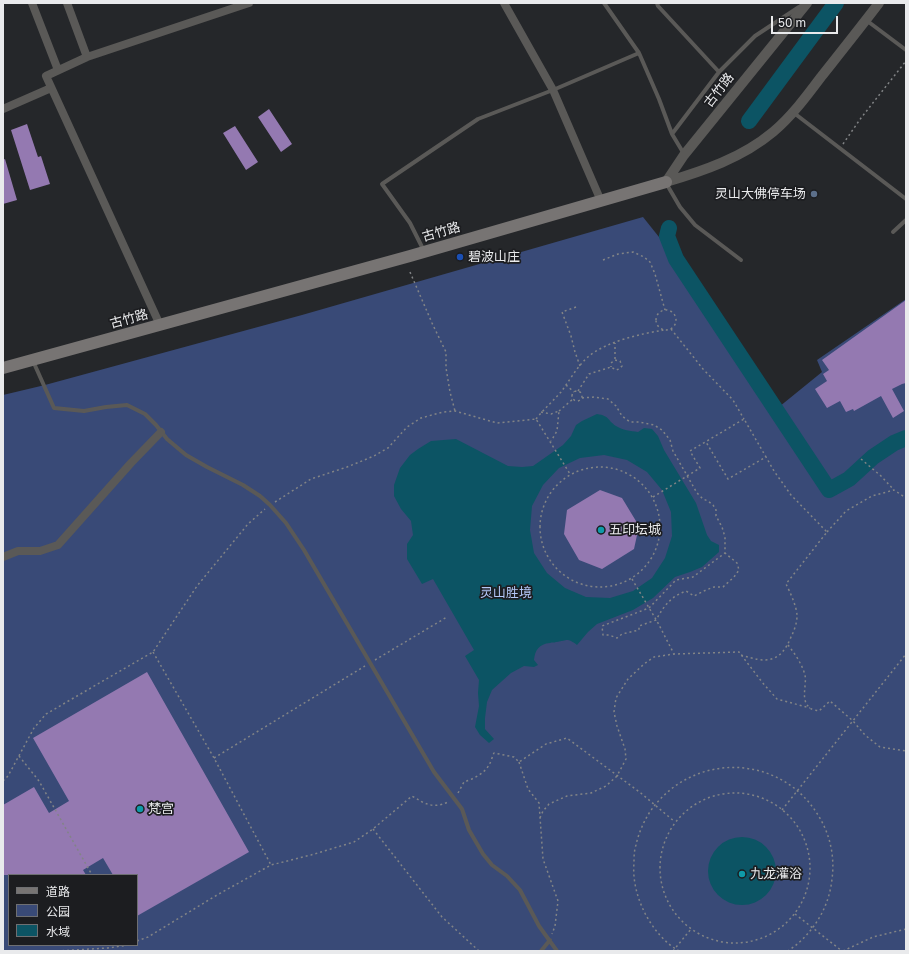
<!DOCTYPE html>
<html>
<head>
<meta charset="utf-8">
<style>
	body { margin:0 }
	#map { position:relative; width:909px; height:954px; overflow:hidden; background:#25272a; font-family:"Golos Text","Noto Sans SC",sans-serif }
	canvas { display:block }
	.frame { position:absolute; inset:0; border:4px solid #e9eaec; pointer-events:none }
	.legend { position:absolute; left:8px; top:874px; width:130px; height:72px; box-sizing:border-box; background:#1c1d20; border:1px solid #6e6f72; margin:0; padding:5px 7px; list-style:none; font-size:12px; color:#e9eaec }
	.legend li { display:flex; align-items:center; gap:8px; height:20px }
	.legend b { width:20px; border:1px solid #6e6f72 }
	.scale { position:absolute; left:771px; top:16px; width:67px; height:18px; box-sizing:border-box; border:2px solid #e9eaec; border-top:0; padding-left:5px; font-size:12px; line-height:14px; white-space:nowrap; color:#e9eaec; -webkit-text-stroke:3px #1c1d20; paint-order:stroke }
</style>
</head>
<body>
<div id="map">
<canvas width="909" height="954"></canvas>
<div class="frame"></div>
<ul class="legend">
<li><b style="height:5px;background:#777473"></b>道路</li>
<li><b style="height:11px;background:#394a77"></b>公园</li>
<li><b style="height:11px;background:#0c5464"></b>水域</li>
</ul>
<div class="scale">50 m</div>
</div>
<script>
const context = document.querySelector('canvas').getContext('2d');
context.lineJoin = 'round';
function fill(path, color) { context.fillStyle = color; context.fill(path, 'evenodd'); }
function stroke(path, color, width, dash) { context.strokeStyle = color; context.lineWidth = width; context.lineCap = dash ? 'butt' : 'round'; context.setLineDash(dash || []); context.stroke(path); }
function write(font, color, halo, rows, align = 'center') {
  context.font = font + ' "Golos Text","Noto Sans SC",sans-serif'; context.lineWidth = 3.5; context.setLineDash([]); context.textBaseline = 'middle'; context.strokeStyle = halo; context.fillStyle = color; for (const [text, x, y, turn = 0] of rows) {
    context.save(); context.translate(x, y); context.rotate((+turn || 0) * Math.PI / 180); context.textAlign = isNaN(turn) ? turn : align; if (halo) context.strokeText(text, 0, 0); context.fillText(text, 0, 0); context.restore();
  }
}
fill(new Path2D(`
	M643,217L667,247L774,411L822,372L817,360L906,299V951H3V395L45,385L302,315ZM9,875H137V945H9Z`), '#394a77');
fill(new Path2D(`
	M597,414C610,416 607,420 616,426C622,430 631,431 638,432L644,428L652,429L658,436L664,450L696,503L707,535L711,541L719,545V552L702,567L690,572L675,577L653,598L633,610L597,624L588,632L577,645C566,637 568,641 556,642C554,643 552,642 550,643C539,644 535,650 534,660L538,665L534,667L524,666L511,673L492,690L487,702L485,718V729L494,739L489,743L480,735L475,727L479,706L478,693L479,680L465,656L474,650L433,579L422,584L407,559V544L413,535L411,521L401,509L394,496V485L400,468L410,455L418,449L431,441L456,439L508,466L522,467L533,466L563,445L571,436L576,425L582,421ZM604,455L627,460L647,472L662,490L671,512L672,536L665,558L652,578L633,591L610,598L586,597L565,588L547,573L534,553L530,530L532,506L543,485L559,468L580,458Z
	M708 871a34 34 0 1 1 68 0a34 34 0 1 1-68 0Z`), '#0c5464');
stroke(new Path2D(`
	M749,121L836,3
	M669,228L667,236L676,259L829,490L849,479L873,457L894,443L906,438`), '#0c5464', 16);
fill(new Path2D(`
	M269,109L292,144L281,152L258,117Z
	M27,124L38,157L41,156L50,184L30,190L11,130Z
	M235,126L258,162L246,170L223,133Z
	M5,159L17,200L3,204V160Z
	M906,300V383L902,384L892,389L904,411L893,418L881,396L854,411L853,409L846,412L840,401L827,408L815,389L827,381L823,374L829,370L822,360Z
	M600,490L622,498L639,526L634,549L602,569L579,560L564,534L567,510Z
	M147,672L249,852L137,916V875H113L103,858L83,870L86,875H3V805L34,787L49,813L69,801L33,738Z`), '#9479b1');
stroke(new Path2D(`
	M843,144L861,118L906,61
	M603,260L618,254L633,252L644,257L650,262L655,274L665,310
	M410,272L432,323L446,352V368L450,392L455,411
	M576,307L562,312L571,336L575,352L580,366
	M656 320a10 10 0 1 1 20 0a10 10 0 1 1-20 0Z
	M671,329L703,369L733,400L744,419
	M615,359V343
	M566,385L574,392
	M578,391L589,374L611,367L616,370L619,369L622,366L620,361L615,360L611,363V367
	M572 396a5 5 0 1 1 10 0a5 5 0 1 1-10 0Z
	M582,398L594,397L608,399L616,406L622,416L630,422H639L654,425L662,430L670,440L673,451L697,493L703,499L708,501L713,505L716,510V516L722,527L725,537V553L693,577L676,580L649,608L602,626L603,635H609L617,638L622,634L639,630V626L656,620C664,606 670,597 686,591L694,596L706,590L714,587H723L734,577L739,570L737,563L725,553
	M559,411L573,399
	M541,412L551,414L559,411L557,431L551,441
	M536,419C544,409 553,401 561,392C570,380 578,365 589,356C608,341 640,334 664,330
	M861,459L881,476L894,490
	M540 527a60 60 0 1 1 120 0a60 60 0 1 1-120 0Z
	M653,497L700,468L690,451L744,419L766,457L728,479L706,442
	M275,502L311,479L347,467L374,456L388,448L407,427L421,418L443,412L455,411L497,423L536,419L570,474
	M827,532L846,511L872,496L894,490L906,498
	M632,579L658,623L674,654L739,652L762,682L777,699L810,708
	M788,645C795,654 802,664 805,675C807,686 800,700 810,708C812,710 816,710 819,711L830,701L853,721L865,735L880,747L906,751
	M153,652L214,758L271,865
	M741,655C766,663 780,664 791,637C794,631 797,623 797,616C797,607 790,592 786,584L827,532L791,495L774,471L766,457
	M375,660L447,617
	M19,756L39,781L92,875
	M214,758L365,666
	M519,762L528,789L539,803L543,859L558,901L555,926L552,934
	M3,781L8,776L34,728L46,714L153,652L197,586L248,524L265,509
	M458,793L464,782C473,779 484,774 489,765C491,762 492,757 494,753L514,757L519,762L546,744L567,738L642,794L675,822
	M660 868a75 75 0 1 1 150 0a75 75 0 1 1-150 0Z
	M782,810L906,654
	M540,818L543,811L549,804L567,796L591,793L606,786L617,776L626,759L625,749L617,726L614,712L616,698L628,679L644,664L654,657L674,654
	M373,829L442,917L479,951
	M795,914L842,951
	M137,941L148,937L217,895L271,865L311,855L354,842L373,829L412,796C425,804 433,809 448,802
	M57,951L108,948L128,945
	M673,951L691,929
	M679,951C651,935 631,895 634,863C634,857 634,851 636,845C639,831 646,816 655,805C699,751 782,756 818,815C830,834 835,856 832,879C829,908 813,934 788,951
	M843,951L873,937L906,929`), '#828486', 1.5, [2, 3]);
stroke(new Path2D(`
	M604,3L639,53L659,99L672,134
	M657,3L658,6L719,72
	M866,20L906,50
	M794,113L906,199
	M684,154L672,134L719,72L755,36L799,7
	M666,183L680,207L695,225L741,260
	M893,232L906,220
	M424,251L410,223L382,184L478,119L553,90L639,53
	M33,361L54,408L84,411L106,407L127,405L145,414L156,425L167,439L186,455L207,467L243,485L260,496L270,505L286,523L304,550L434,772L462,809L469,830L483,854L492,865L507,876L520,890L539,926L557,951
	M541,951L550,940`), '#5a5957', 4);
stroke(new Path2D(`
	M32,3L58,70
	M67,3L87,57
	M504,3L553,90L601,201
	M3,109L51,88
	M160,325L46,76L87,57L249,3
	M3,557L18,551H40L58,545L131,463L161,432`), '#5a5957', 8);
stroke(new Path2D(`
	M666,182C703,171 742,158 773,132C791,117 806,97 821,77C840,53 860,28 879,3
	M666,182L684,155L807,3`), '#5a5957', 10);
stroke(new Path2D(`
	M3,368L410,256L666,182`), '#777473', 12);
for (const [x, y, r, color] of [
	[814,194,4,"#5c6f8a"],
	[460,257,4,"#1a4fb4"],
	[601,530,4,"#0f9aa8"],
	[140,809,4,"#0f9aa8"],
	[742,874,4,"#0f9aa8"]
]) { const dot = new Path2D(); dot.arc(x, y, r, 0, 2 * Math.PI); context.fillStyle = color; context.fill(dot); stroke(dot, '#1c1d20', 1.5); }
write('13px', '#e9eaec', '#1c1d20', [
	["古竹路",719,90,-52],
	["古竹路",441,232,-16],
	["古竹路",129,319,-15]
]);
write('13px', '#e9eaec', '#1c1d20', [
	["灵山大佛停车场",806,194,"right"],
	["碧波山庄",468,257],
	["五印坛城",609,530],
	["梵宫",148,809],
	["九龙灌浴",750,874]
], 'left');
write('13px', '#b4c8f8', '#1c1d20', [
	["灵山胜境",506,593]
]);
</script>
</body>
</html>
